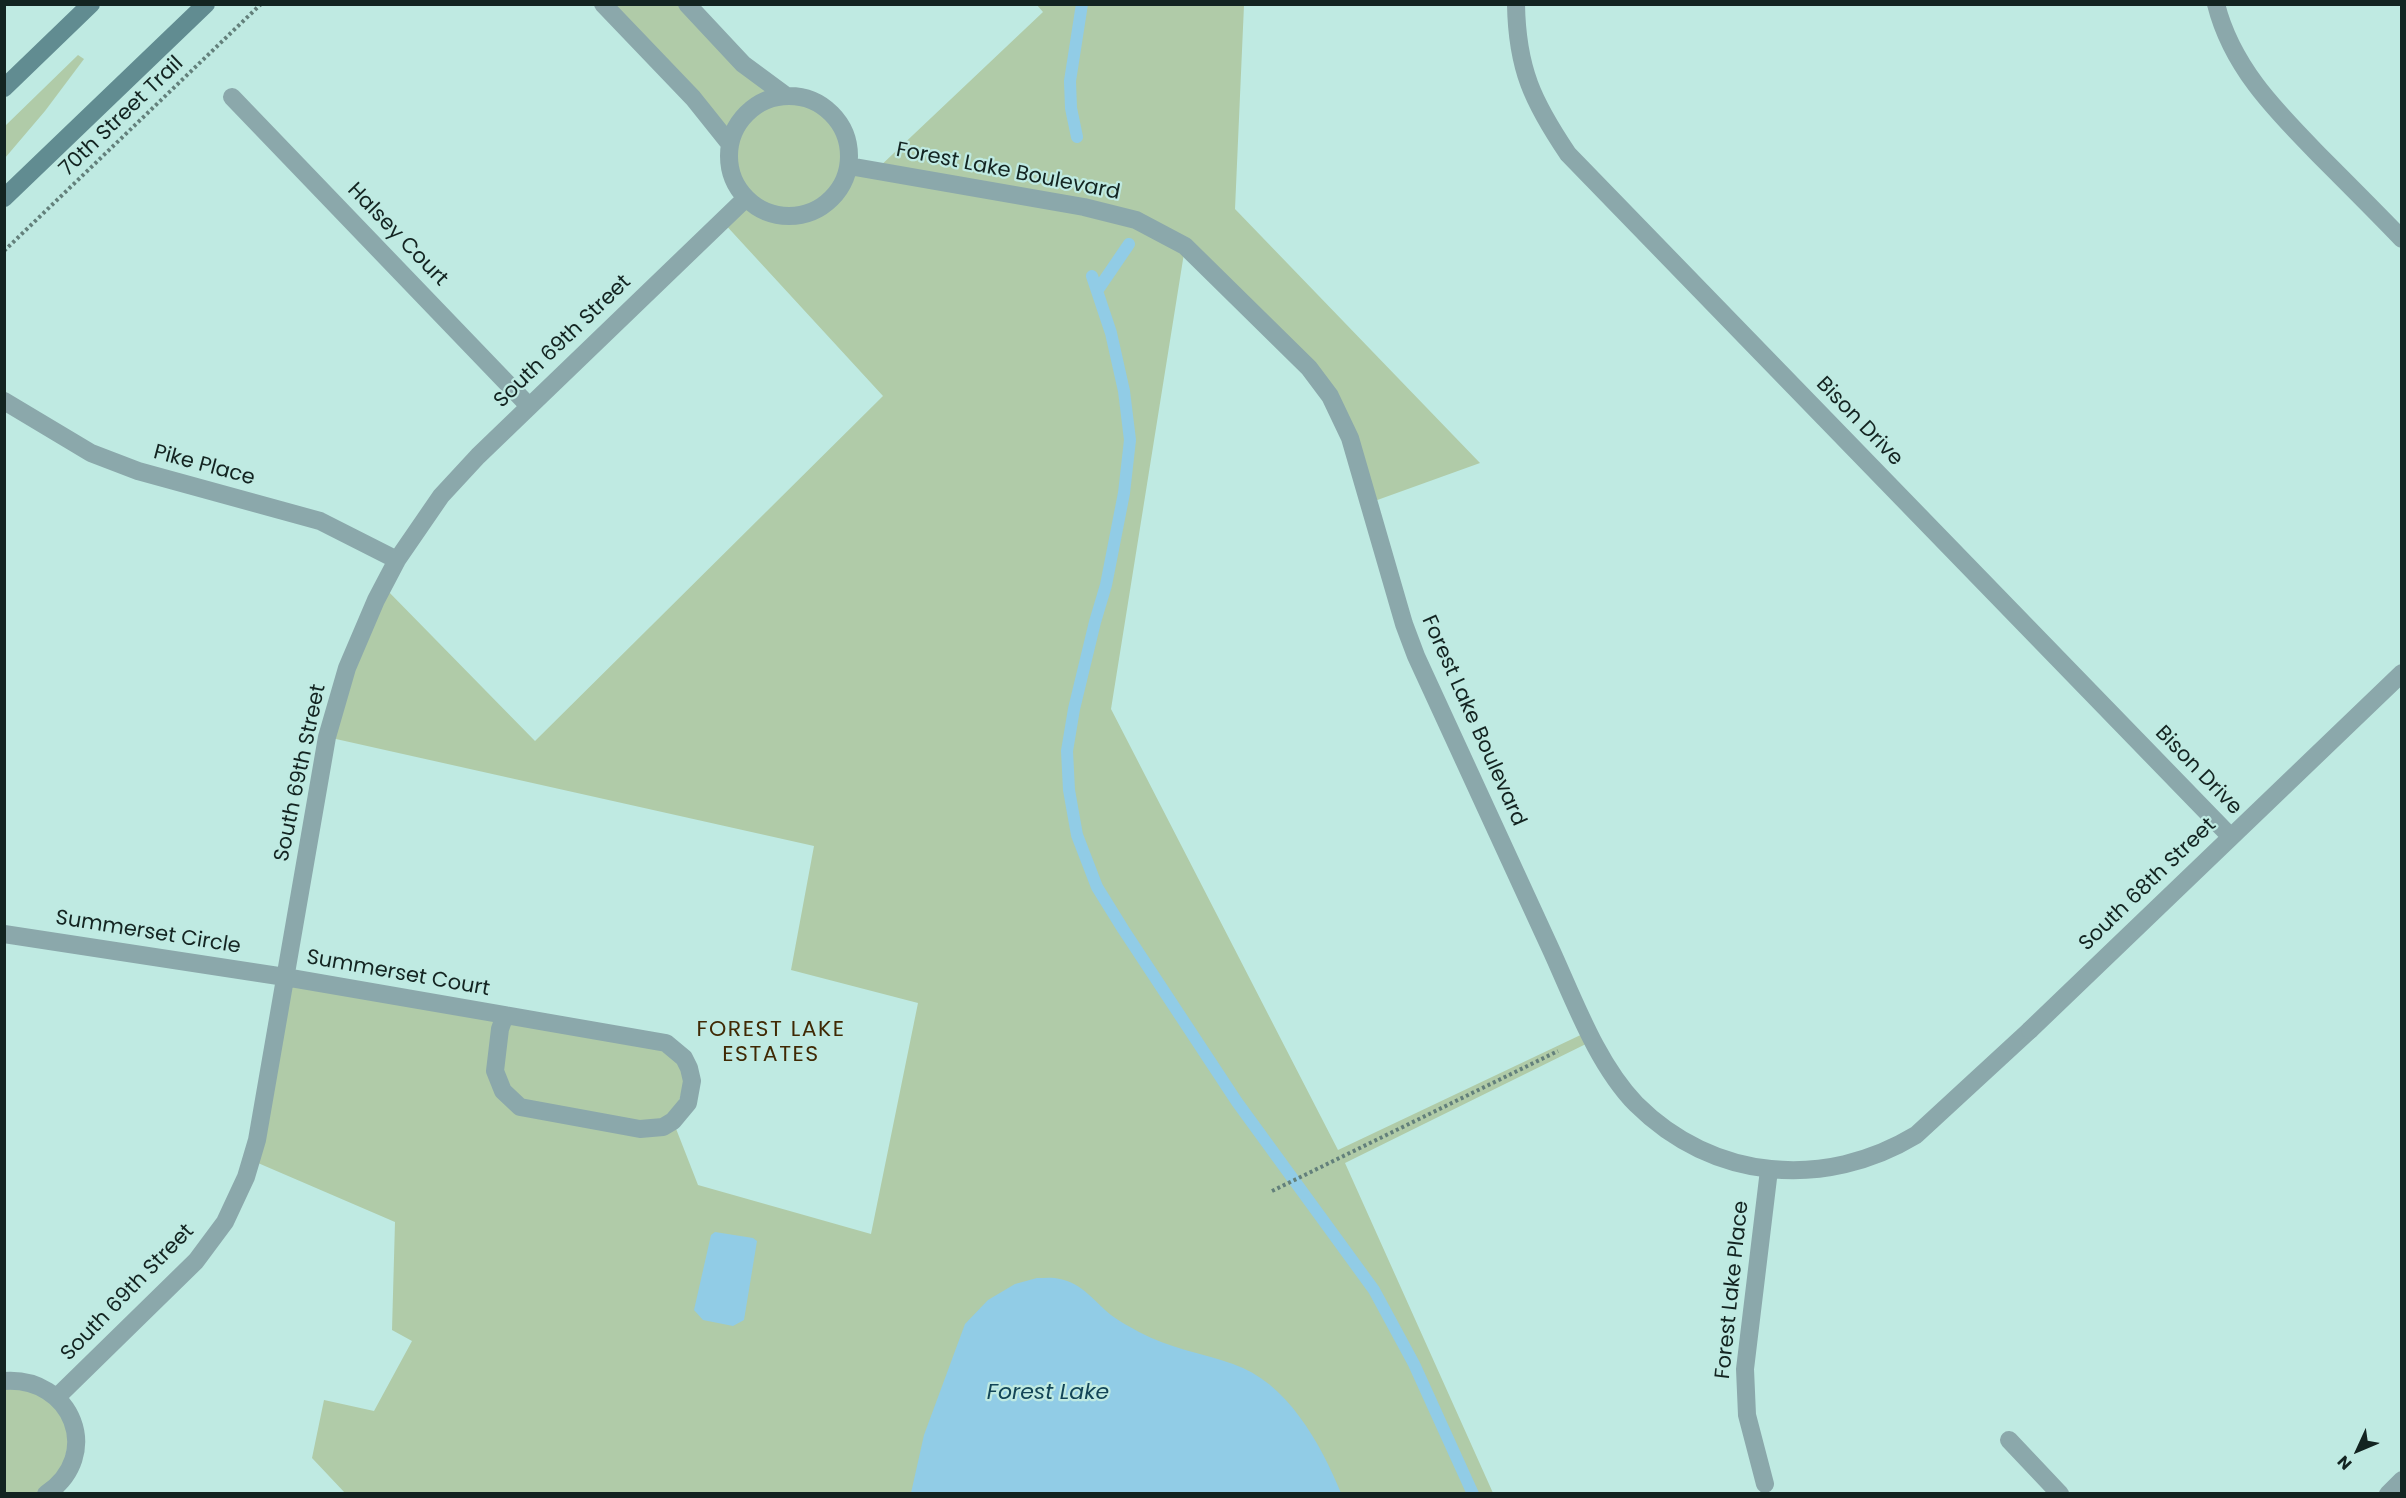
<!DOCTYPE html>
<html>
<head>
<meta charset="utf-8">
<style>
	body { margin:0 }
	#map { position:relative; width:2406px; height:1498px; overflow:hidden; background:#bfeae2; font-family:Poppins,sans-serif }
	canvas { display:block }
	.frame { position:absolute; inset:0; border:6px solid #132421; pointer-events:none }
	.north { position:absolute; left:2328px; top:1420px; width:60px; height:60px; -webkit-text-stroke:4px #bfeae2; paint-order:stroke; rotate:226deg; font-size:16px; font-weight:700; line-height:24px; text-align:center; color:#132421 }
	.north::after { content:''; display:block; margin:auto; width:21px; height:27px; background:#132421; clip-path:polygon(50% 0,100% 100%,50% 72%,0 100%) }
</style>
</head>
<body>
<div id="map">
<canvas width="2406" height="1498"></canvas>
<div class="frame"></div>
<div class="north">N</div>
</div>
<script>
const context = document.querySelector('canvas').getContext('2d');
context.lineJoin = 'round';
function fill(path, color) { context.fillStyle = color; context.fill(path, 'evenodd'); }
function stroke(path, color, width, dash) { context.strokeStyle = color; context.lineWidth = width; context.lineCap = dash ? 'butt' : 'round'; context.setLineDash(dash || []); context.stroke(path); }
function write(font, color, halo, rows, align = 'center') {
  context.font = font + ' Poppins,sans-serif'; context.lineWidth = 4.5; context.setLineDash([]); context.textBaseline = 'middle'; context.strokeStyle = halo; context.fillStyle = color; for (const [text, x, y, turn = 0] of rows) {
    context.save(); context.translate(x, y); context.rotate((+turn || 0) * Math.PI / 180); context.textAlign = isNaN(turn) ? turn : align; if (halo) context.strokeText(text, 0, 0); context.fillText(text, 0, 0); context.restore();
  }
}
fill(new Path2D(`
	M603,5H687L785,95L813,100L834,116L847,140L849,166L876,170L1043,12L1037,5H1244L1235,209L1480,463L1369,503L1330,396L1185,247L1111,709L1338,1150L1589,1031L1594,1040L1345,1163L1493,1493H345L312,1458L324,1400L374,1411L412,1341L392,1330L395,1222L251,1160L285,977L666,1043L689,1068L673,1121L698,1185L871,1234L918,1003L791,970L814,846L327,737L383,586L535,741L883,396L722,221L745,198C732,181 728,165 729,142Z
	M78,55L84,59L45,111L5,158V126Z
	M5,1381L40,1386L73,1425L58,1486L65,1493L5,1494Z`), '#b0cba8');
fill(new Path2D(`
	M715,1232L753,1238L757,1241L744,1320L733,1326L703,1320L694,1310L711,1235Z
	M1037,1278C1044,1278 1053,1277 1060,1279C1082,1283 1095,1302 1111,1315C1119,1321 1130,1327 1139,1332C1169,1348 1201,1353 1233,1364C1287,1382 1321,1444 1341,1493H911L924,1435L965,1324L988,1300L1015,1284Z`), '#91cce6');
stroke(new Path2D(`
	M1077,137L1071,108L1070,81L1082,4
	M1092,276L1111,333L1124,391L1130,440L1124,493L1106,585L1095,622L1074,709L1067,751L1069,790L1077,835L1097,887L1123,929L1237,1102L1374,1290L1414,1364L1473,1494
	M1097,291L1129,244`), '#91cce6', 12);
stroke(new Path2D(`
	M4,251L261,4
	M1272,1191L1558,1051`), '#63807b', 4, [3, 3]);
stroke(new Path2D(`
	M603,4L693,98L729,143
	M687,4L743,64L785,95
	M729 156a60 60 0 1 1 120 0a60 60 0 1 1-120 0Z
	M232,97L529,406
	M849,166L1084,207L1136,220L1185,246L1309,368L1330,396L1350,438L1404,624L1416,656C1460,751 1504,846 1547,941C1572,994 1595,1062 1636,1104C1713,1181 1825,1190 1916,1135L2030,1030
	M4,401L91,453L138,471L320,521L397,560
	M4,934L285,977L505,1015L545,1022L666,1043L684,1058L689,1068L692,1081L688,1103L673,1121L663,1127L640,1129L520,1107L503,1091L495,1071L500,1029L505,1015
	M4,1381C72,1376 104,1455 46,1494
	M57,1397L196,1261L225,1222L246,1177L257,1140L327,737L347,668L376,600L397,560L441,496L478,456L746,198
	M1765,1484L1747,1415L1745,1369L1769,1170`), '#8ba8ab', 18);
stroke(new Path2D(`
	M1516,4C1517,69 1533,102 1568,154L2231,837
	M2216,4C2232,68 2277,112 2321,157C2348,184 2375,211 2402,239
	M2030,1030L2402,673
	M2009,1440L2060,1494
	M2388,1494L2402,1480`), '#8ba8ab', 18);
stroke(new Path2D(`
	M4,88L91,4
	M4,198L206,4`), '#618c91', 18);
write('21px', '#132421', '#bfeae2', [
	["70th Street Trail",122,117,-44],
	["Forest Lake Boulevard",1008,172,11],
	["Halsey Court",397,235,46],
	["South 69th Street",563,342,-44],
	["Bison Drive",1859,422,46],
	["Pike Place",204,466,15],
	["Forest Lake Boulevard",1473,721,66],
	["Bison Drive",2198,771,46],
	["South 69th Street",301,773,-78],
	["South 68th Street",2148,885,-44],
	["Summerset Circle",148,933,9],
	["Summerset Court",398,974,10],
	["Forest Lake Place",1733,1290,-84],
	["South 69th Street",128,1293,-46]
]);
context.letterSpacing = '1.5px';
write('22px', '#402904', '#bfeae2', [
	["FOREST LAKE",771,1030],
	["ESTATES",771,1055]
]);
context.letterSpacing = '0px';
write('italic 22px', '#134557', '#bfeae2', [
	["Forest Lake",1048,1393]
]);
</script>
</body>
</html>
